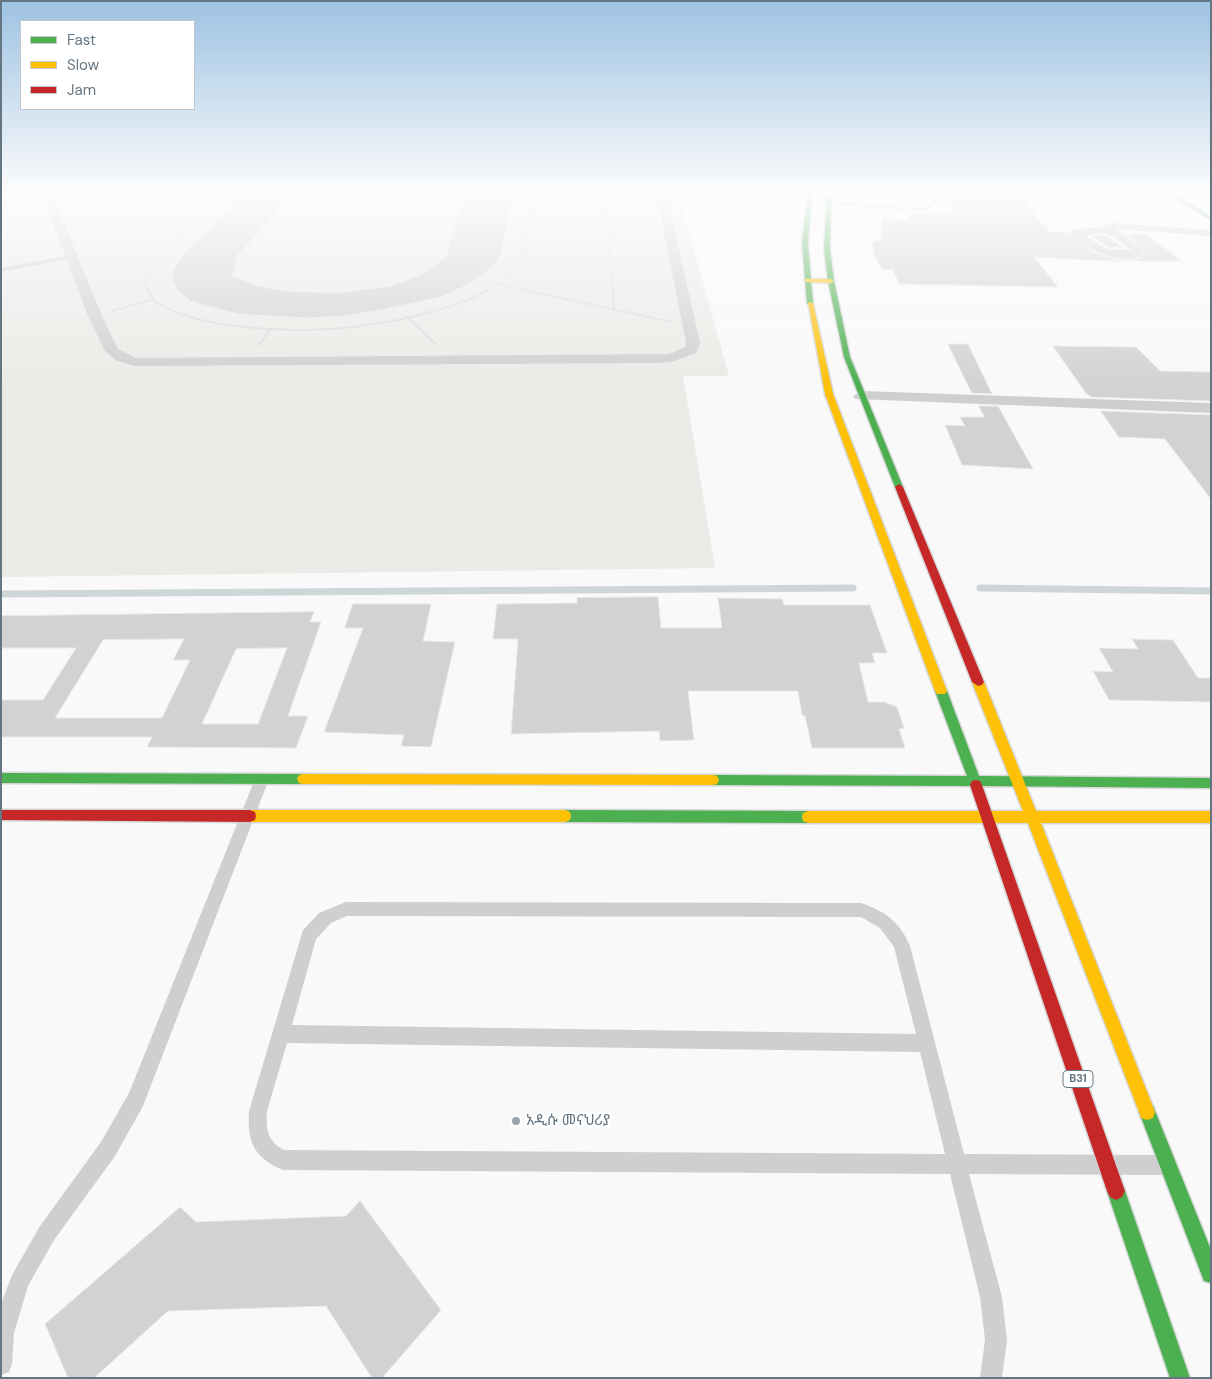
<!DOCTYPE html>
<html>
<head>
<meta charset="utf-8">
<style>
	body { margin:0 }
	#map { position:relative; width:1212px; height:1379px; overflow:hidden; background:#f9f9f9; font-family:"DM Sans",sans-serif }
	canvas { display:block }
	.frame { position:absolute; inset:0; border:2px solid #657683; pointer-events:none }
	.legend { position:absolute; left:20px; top:20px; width:175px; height:90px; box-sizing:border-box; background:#fff; border:1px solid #c1c8cd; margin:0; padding:6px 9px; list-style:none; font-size:15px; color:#657683 }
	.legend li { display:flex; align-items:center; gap:10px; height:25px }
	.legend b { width:25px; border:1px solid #c1c8cd }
</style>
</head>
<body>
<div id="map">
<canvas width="1212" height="1379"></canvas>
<div class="frame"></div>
<ul class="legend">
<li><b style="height:6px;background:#4caf50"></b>Fast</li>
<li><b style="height:6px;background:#ffc107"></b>Slow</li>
<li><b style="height:6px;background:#c62828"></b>Jam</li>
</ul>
</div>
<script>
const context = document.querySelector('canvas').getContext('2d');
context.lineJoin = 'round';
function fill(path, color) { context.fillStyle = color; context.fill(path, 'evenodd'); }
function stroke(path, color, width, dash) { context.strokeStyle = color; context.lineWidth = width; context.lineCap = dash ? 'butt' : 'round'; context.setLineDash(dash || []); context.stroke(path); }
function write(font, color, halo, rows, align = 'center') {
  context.font = font + ' "DM Sans","Noto Sans Ethiopic",sans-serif'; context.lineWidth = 5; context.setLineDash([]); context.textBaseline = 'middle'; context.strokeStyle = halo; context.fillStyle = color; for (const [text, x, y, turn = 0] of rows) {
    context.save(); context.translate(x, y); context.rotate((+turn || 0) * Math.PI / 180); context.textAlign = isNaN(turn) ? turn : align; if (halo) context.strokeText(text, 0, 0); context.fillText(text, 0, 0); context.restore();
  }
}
fill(new Path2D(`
	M1,192H678L729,376H683L715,568L1,577Z`), '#e8ebe6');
stroke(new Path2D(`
	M980,588L1211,591
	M1,594L853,588`), '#ced6d9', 7);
const building = new Path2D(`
	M254,192H296L238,255L232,276L259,286L285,291L338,293L391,286L422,274L446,257L465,192H514L501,254L494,266L463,287L441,297L380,310L345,316L306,318L238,314L190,301L177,289L172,279L174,269L182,256L236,202Z
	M949,192H1021L1041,224H1045L1050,232H1066L1093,252L1116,260L1137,259L1146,251L1126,234H1146L1182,261H1107L1034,257L1058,287L899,284L893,270H882L874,254L872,241H880L882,218L909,220V213L953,215L950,207H954Z
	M1106,235L1125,248L1108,247L1091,236Z
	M948,344H968L992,394L972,393Z
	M1053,346L1136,347L1160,371L1211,372V401L1091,397L1086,393Z
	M979,406H998L1033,469L962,465L945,425L965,426L960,417H984Z
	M1101,411L1211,415V499L1165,439L1119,437Z
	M658,597L661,628H722L718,598L782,599L784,605H870L887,653H872L875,663H859L868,702H884L897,707L904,728L899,729L905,748H812L805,716L802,715L798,691H688L694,740L660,741L659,731L511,734L518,639H493L497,604L577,603V598Z
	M353,604H431L423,641L455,642L431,747L401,746L404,735L324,732L363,628H345Z
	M314,612L310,622H321L288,716H308L296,748L147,747L152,737H1V700H43L76,648H1V616ZM184,639L173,660H190L162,718H55L103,640ZM287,648L258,724H202L236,649Z
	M1132,639L1173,640L1198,678H1211V702L1109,700L1093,671L1113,672L1099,648L1138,649Z
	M360,1201L441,1310L382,1378H372L326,1306L168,1311L94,1378H68L45,1324L180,1207L196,1222L346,1216Z`);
fill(building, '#d0d2d3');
stroke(building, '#e8e8e8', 1);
const fast = new Path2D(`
	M808,192H812L808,243L813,303L810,305L807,303L802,243Z
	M827,192H831L830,249L834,281L850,357L903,487L899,490L895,487L844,357L828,281L824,249Z
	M1165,192H1170L1211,217V220Z
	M941,687L947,691L979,776L1211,778V788L982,786L976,790L970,786L713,785L709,784L707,780L709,776L713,775L967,776L935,691Z
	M1,773L303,774L307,775L309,779L307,783L303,784L1,783Z
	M565,810L808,811L813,813L814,817L813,821L808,823L565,822L560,820L559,816L560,812Z
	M1147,1104L1153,1106L1211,1250V1283L1204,1281L1139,1112L1141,1106Z
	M1116,1182L1122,1185L1125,1191L1190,1378H1170L1107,1191L1110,1185Z`);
const slow = new Path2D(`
	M805,279H831L834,281L831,283L807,282L804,280Z
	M808,302L813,303L833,394L947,691L945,694H937L935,691L825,394Z
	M978,678L984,682L1036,811H1211V823H1041L1155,1112L1153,1118L1147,1120L1141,1118L1139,1112L1028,823H808L803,821L802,817L803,813L808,811H1023L972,682Z
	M303,774L713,775L717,776L719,780L717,784L713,785L303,784L299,783L297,779L299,775Z
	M250,810H565L570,812L571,816L570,820L565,822H250L245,820L244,816L245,812Z`);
const jam = new Path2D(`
	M899,484L903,487L984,682L982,685L978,686L972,682L895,487Z
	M976,780L980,781L982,785L1125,1191L1122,1197L1116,1200L1110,1197L1107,1191L970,785L972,781Z
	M1,810H250L255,812L256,816L255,820L250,822L1,820Z`);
stroke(fast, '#d5d6d7', 3);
stroke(slow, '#d5d6d7', 3);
stroke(jam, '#d5d6d7', 3);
stroke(new Path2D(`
	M605,192L613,291
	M530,203L604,202
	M69,204L210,205
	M522,253H609
	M88,254H159
	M497,284L530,291
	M148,291L145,281L148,267L210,205L228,192
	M486,291C495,287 505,282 512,274C526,260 533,210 527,192`), '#cbcccd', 1, [1, 1]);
stroke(new Path2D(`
	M147,290C151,295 154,301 159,304C202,331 304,333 353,327C399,321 448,311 489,290
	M524,290L672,322
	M613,290L614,309
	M112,311L154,299
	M407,317L436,344
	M258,346L271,329`), '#cbcccd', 2, [1, 1]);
fill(new Path2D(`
	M931,192H936L939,200L936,205L922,212L805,202L808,200L921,208L932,203L933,200Z
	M72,255L74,258L1,272V268Z
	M262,773L267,775L269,779L143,1106L115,1156L54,1240L28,1286L14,1333L12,1364L9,1372L1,1375V1304L12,1275L40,1226L101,1142L129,1093L255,779L257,775Z
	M346,902L861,903C885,911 900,922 910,946L964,1154L1163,1155L1170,1158L1173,1165L1170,1172L1163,1175L969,1174L1002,1297L1007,1340L1002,1378H980L985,1340L980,1297L950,1174L283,1170C254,1158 247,1142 249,1111L303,930L319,913ZM347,916L861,917L880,928L894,947L916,1034L292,1025L316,939L331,923ZM287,1043L920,1052L945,1154L284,1150C267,1141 266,1129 267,1111Z`), '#cecfd0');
fill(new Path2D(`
	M41,192H51L102,316L118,349L136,358L669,354L685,347L686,343L656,192H666L700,343L696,353L671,362L653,363L135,366L117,361L105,351L88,316Z
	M1113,223L1211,230V236L1116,229L1142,248L1145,252C1127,271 1082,248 1069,232L1075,229L1102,227ZM1107,233L1131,250L1107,249L1085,235Z
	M861,391L1211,403V413L855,399L853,396Z`), '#cecfd0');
fill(fast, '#4caf50');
fill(slow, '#ffc107');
fill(jam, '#c62828');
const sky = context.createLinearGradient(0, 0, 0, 385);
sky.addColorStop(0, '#9dc2e2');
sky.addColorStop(0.5, '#fcfcfc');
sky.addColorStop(1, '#fcfcfc00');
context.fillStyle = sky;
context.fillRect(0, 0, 1212, 385);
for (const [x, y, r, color] of [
	[516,1121,5,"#99a4ac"]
]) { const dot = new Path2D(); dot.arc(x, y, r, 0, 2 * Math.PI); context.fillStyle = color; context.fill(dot); stroke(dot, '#fff', 2); }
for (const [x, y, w] of [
	[1078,1079,30]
]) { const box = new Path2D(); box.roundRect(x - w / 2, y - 8.5, w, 17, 4); context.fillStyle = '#fff'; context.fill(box); stroke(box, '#657683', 1); }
write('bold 11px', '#657683', null, [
	["B31",1078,1079]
]);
write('15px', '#657683', '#fff', [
	["አዲሱ መናህሪያ",526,1121]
], 'left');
</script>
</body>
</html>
